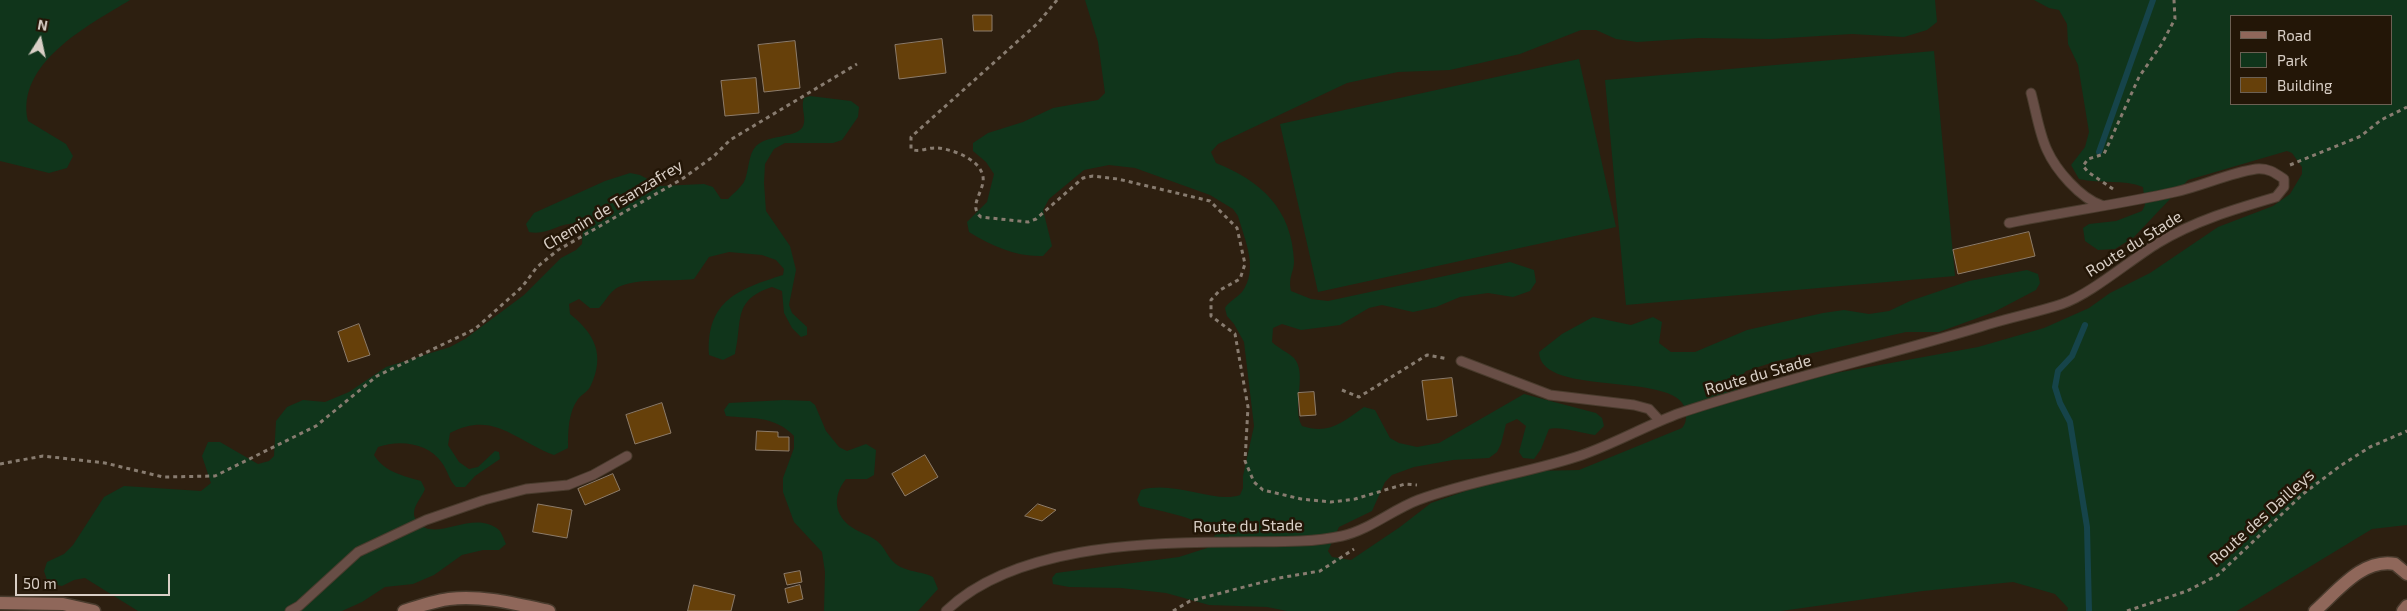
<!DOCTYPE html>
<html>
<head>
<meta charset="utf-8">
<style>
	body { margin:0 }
	#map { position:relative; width:2407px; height:611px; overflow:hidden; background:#2d1f10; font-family:"Exo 2",sans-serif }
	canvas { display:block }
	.legend { position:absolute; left:2230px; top:15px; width:162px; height:90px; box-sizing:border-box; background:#231607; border:1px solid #6c6053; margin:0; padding:6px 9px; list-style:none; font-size:15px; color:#d9cfc6 }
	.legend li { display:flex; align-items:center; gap:10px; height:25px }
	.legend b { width:25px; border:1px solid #6c6053 }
	.north { position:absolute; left:15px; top:15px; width:50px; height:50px; -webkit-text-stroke:4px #231607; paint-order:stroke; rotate:10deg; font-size:14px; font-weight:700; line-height:20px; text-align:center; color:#d9cfc6 }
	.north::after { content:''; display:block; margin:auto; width:18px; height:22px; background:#d9cfc6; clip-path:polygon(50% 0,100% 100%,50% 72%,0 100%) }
	.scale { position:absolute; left:15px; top:574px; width:155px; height:22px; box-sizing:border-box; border:2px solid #d9cfc6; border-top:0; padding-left:6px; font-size:15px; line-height:18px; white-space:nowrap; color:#d9cfc6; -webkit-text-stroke:4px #231607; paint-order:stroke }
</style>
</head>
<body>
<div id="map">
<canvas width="2407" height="611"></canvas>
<ul class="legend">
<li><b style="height:6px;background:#8f675a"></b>Road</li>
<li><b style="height:14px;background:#10351b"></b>Park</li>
<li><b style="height:14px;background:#66400a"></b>Building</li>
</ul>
<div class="north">N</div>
<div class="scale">50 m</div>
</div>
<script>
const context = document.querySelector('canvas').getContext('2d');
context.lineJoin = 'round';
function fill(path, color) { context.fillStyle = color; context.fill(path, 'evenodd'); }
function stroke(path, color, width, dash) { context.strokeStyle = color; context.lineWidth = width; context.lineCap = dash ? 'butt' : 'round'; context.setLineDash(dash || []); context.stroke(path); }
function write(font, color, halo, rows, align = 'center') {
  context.font = font + ' "Exo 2",sans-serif'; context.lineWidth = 5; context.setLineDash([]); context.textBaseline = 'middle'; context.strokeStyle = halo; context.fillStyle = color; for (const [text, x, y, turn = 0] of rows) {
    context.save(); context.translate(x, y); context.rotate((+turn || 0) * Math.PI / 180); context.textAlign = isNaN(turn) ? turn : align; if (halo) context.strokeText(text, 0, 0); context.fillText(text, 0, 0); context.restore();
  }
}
fill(new Path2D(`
	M0,0H130C89,25 15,63 28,121L66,144L73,156L67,168L49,173L0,161Z
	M1085,0H1935L1937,22L1927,30L1904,37L1852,34L1771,39L1699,38L1637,42L1616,39L1596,30H1581L1520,54L1450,70L1398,72L1347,83L1218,144L1211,152L1216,163C1261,181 1292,209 1294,261C1294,273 1288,276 1291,291L1311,299L1328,301L1510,262L1534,270L1536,282L1530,291L1513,297L1488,293L1460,297L1436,307L1413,312L1382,305L1369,308L1340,325L1301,330L1282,324L1273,328L1272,342C1279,349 1288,352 1294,358C1308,374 1291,407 1302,426C1329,435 1343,422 1364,407L1375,410L1390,438L1399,443L1417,447L1439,443L1524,394L1596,413L1602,418L1604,426L1595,435C1582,433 1559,426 1549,429L1541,449L1534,459L1523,458L1519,452L1526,426L1517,419L1506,424L1501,444L1497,452L1489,458L1453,460L1414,467L1392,475L1385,482L1372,511L1339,527L1328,551L1332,557L1351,560L1400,527L1431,503L1486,484L1535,471L1579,470L1682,428C1686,423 1686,420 1686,414C1686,368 1540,400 1539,352L1562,334L1593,317L1631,325L1653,317L1662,322L1659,343L1671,352H1695L1747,330L1823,313L1844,310L1869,314L1889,311L1910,301L1969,281L2027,270L2038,274L2040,283L2036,290L1994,312L1939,332H1906L1777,361L1746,371L1738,380V391L1978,347L2044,328L2089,308L2110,293L2150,273L2218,227L2273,206L2290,194L2302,174V167L2292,153L2287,151L2188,180L2134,237L2115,249L2098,250L2085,241L2083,228L2089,224L2116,221L2142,211L2145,205L2143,187C2123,179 2101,184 2079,179L2071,165L2085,147L2089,132L2078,65L2068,44L2067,24L2059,10L2049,8L2034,0H2407V525L2372,529L2237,611H2067L2068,608L2055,594L2013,582L1923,591L1781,611H1287L1267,607L1209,605L1166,593L1121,588L1069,587L1053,584L1052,578L1056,573L1179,557L1207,548L1215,535C1205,518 1159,511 1140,506L1137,500L1141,490C1175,480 1215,504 1240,495L1243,488V476L1254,426L1244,342L1234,324L1227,316L1225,308C1229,301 1237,298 1242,292C1259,269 1245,241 1238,216L1233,209L1210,195L1135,168L1109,165L1084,170L1049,199L1043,210L1052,246L1043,256C1016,257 992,246 969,232L967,222L987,202L994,174L986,162L973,151V143L988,133L1023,122L1053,108L1098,100L1105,93L1098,42ZM2231,16H2391V104H2231Z
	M1934,51L1955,276L1626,305L1605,80Z
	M1579,59L1616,227L1318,292L1280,124Z
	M810,96L851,101L859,107L858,117L842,140L833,143H785L774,149L765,164L764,183L766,211L790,246L796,270L789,305L792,313L807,327V335L801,337L792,328L784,313L782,291L772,287C732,300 743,321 735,354L723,360L709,355C706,300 739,289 783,275L784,269L776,260L762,255L729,252L709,257L694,279C673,282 629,277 614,290C608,295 604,303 599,308H590L579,299L569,304L570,314C595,334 605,355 591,385C589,391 582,394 578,399C568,413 568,432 568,448L554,455C515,441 494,410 450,433L448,445L459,462L469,469L478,467L495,451L499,452L500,459L475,476L465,487H456C449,480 448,471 442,463C429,443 400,439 378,447L374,455C384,472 404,476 421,481L425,489C422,497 414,505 414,513C414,518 416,520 419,523C435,543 474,508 499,530C502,533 504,540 506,544L499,550H483L462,555L434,575L413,584L385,587L362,602L342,611H138L85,578L74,580L62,586L48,583L44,571L47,562L64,554L73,545L104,497L124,486L201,491L211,483L202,456L208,442H220L258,464L269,461L274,456L276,421L287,407L303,400L325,402L349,392L386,367L450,347L465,339L524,295L561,258L576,250L582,244L583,228L578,223C557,223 547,236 529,232L526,224L534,213L605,181L630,173L640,175L661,186L704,184L713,187L721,199H728C733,194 740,188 744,182C749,172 748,154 756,146C769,134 792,139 802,128C808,120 800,108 804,98Z
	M784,400L810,401L815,405L826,431L839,447L847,451L866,444L876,450L874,475L867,479H846C832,496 834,516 853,528C860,533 870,535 877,541C888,550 887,561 903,568C912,572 923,572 933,577L938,589L918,611H824L825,572L822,552L794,522L783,492V478L794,448V436C774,415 751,419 726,416L724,410L729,403Z`), '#10351b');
stroke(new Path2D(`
	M2099,152L2153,0
	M2085,325L2072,356L2058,371L2055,387L2060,403L2070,422L2087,527L2089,611`), '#16444a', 6);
const building = new Path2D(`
	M973,15H992V31H974Z
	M942,39L946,73L899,79L895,45Z
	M795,41L800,88L764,92L758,45Z
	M756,78L759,113L725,116L721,81Z
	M2029,232L2035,256L1958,274L1953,250Z
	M359,324L370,355L348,362L338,332Z
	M1452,378L1457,416L1427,420L1422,381Z
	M1314,392L1316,415L1300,416L1298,393Z
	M662,403L671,433L635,444L626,415Z
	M757,431L778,432V437H789V451L756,450Z
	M925,455L938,477L905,496L892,474Z
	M613,474L620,490L585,505L578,489Z
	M538,504L572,510L567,538L533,532Z
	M1038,504L1056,510L1042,521L1025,516Z
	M800,571L802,582L787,585L784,574Z
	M694,585L735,595L731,611H688Z
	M800,585L803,599L788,603L785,589Z`);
fill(building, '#66400a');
stroke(building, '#8d7c6a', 1);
const lane = new Path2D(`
	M2031,93C2036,111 2039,133 2047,150C2056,170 2080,198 2101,205
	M1461,361L1550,395L1634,405L1649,409L1660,421
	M290,611L299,606L358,552L426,520L484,500L526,489L568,485L593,475L627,456
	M946,611C1012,547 1142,542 1229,542C1267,541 1304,544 1342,536C1369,530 1392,510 1418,500C1472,480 1529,473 1582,455C1616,443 1647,425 1680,413C1779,380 1881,357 1980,327C2007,318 2035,313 2062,304C2091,294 2130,260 2158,243C2194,221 2235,209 2276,197L2284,187V179C2274,172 2268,168 2256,169C2229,173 2202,186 2175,192C2120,204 2064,212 2009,223`);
const secondary = new Path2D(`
	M0,603L63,604L94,611
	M404,611C419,606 434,601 449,599C483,595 516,604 549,611
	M2315,611C2337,592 2362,558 2395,564L2407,574
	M2403,611L2407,606`);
stroke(lane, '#493b2d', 11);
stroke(secondary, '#493b2d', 15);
stroke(new Path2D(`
	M1057,0L1038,23L911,137V149C919,153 928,147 937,148C953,149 986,161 983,182C981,195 969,207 981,217L1028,222L1036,219L1076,184L1083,178L1093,176L1118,179L1210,201L1237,228L1245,264L1240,279L1220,290L1211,300V316L1235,334L1248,407L1245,461L1254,482L1263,490L1301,499L1331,502L1355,499L1405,484L1417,485
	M2290,165L2361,136L2381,120L2407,107
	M2113,189L2088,172L2083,166L2088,159L2104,154L2139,77L2161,45L2175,19L2174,0
	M1342,390L1359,397L1427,355L1448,359
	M0,464L43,456L105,463L163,477L215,476L316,426L377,376L475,329L522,287L537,267L558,250L682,179L714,156L730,140L857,64
	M1173,611L1190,601L1279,578L1320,571L1354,549
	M2127,611L2187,591L2218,575L2303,494L2340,466L2370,447L2407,431`), '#887c70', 3, [4, 4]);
stroke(lane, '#684e46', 9);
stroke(secondary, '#8f675a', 12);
write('16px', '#d9cfc6', '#231607', [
	["Chemin de Tsanzafrey",613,205,-31],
	["Route du Stade",2134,244,-32],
	["Route du Stade",1758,375,-16],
	["Route des Dailleys",2262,517,-42],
	["Route du Stade",1248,526,-1]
]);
</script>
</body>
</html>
